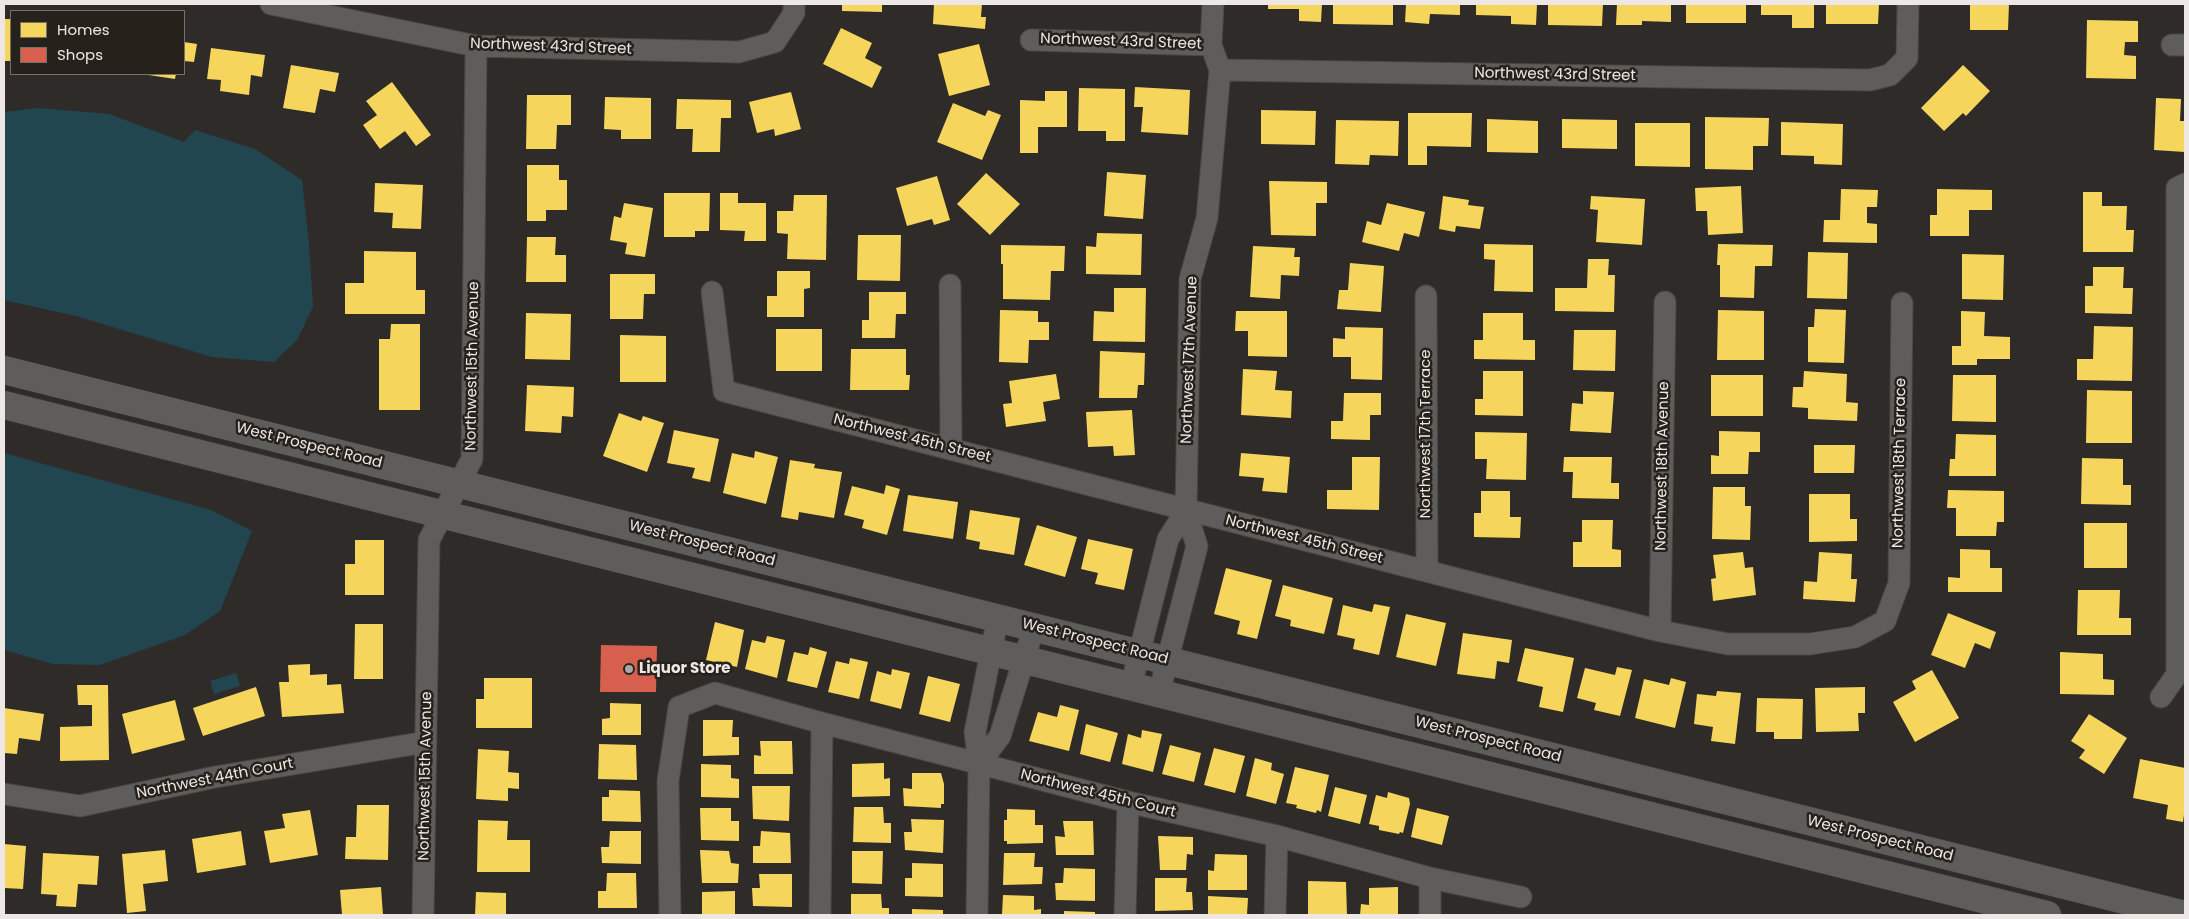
<!DOCTYPE html>
<html>
<head>
<meta charset="utf-8">
<style>
	body { margin:0 }
	#map { position:relative; width:2189px; height:919px; overflow:hidden; background:#2e2b29; font-family:Poppins,sans-serif }
	canvas { display:block }
	.frame { position:absolute; inset:0; border:5px solid #ede8e5; pointer-events:none }
	.legend { position:absolute; left:10px; top:10px; width:175px; height:65px; box-sizing:border-box; background:#27211c; border:1px solid #76716c; margin:0; padding:6px 9px; list-style:none; font-size:15px; color:#ede8e5 }
	.legend li { display:flex; align-items:center; gap:10px; height:25px }
	.legend b { width:25px; border:1px solid #76716c }
</style>
</head>
<body>
<div id="map">
<canvas width="2189" height="919"></canvas>
<div class="frame"></div>
<ul class="legend">
<li><b style="height:14px;background:#f6d55c"></b>Homes</li>
<li><b style="height:14px;background:#d6604d"></b>Shops</li>
</ul>
</div>
<script>
const context = document.querySelector('canvas').getContext('2d');
context.lineJoin = 'round';
function fill(path, color) { context.fillStyle = color; context.fill(path, 'evenodd'); }
function stroke(path, color, width, dash) { context.strokeStyle = color; context.lineWidth = width; context.lineCap = dash ? 'butt' : 'round'; context.setLineDash(dash || []); context.stroke(path); }
function write(font, color, halo, rows, align = 'center') {
  context.font = font + ' Poppins,sans-serif'; context.lineWidth = 5; context.setLineDash([]); context.textBaseline = 'middle'; context.strokeStyle = halo; context.fillStyle = color; for (const [text, x, y, turn = 0] of rows) {
    context.save(); context.translate(x, y); context.rotate((+turn || 0) * Math.PI / 180); context.textAlign = isNaN(turn) ? turn : align; if (halo) context.strokeText(text, 0, 0); context.fillText(text, 0, 0); context.restore();
  }
}
fill(new Path2D(`
	M38,108L109,114L184,142L195,130L255,149L302,180L309,243L313,307L297,340L274,362L212,357L76,316L4,300V112Z
	M4,453L211,510L252,531L220,611L185,635L100,665L53,664L4,650Z
	M236,673L240,686L214,694L210,681Z`), '#224650');
fill(new Path2D(`
	M842,4H882V12L842,11Z
	M934,4H982L981,17H986L985,29L933,24Z
	M1268,4H1322L1321,22L1299,21V9H1268Z
	M1333,4H1393V25L1333,24Z
	M1406,4H1460V15L1430,14L1429,24L1405,22Z
	M1476,4H1537L1536,25L1511,24V16L1476,15Z
	M1548,4H1603L1602,26L1548,25Z
	M1617,4H1671V22L1642,21V25H1616Z
	M1686,4H1746V23H1686Z
	M1761,4H1814V28H1792V15H1761Z
	M1826,4H1879L1878,24H1826Z
	M1970,4H2009L2008,30H1970Z
	M4,19H11V61H4Z
	M2087,20L2138,21V42H2125L2124,55L2136,56V79L2086,78Z
	M841,28L872,43L865,58L882,67L872,88L823,64Z
	M184,42L197,44L194,62L184,61Z
	M979,44L990,85L949,96L938,54Z
	M211,48L265,55L262,77L251,75L249,95L220,91L221,80L207,79Z
	M291,65L339,73L335,92L320,89L315,113L283,108Z
	M1963,65L1990,91L1966,116L1963,113L1944,131L1921,108Z
	M142,74H176L175,79Z
	M392,82L431,135L416,146L405,131L380,149L363,125L377,115L366,101Z
	M1135,87L1190,90L1188,135L1141,132L1143,107H1134Z
	M1079,88L1125,89V141H1106V131H1078Z
	M1045,91H1067V127H1038V153H1020V100L1045,101Z
	M791,92L801,129L775,136L774,129L757,133L749,102Z
	M527,95H571V125H557L556,149H526Z
	M605,97L651,98V139H621V130L604,129Z
	M2156,98L2181,99L2180,121H2185V152L2154,150Z
	M677,99L731,100V118H721L720,152H692L693,129H676Z
	M953,103L985,116L988,110L1001,115L982,160L937,142Z
	M1261,110L1316,111L1315,145L1261,144Z
	M1408,113H1472L1471,147L1427,146V165H1408Z
	M1705,117L1769,118L1768,146H1753V170L1705,169Z
	M1487,119L1538,121V153L1487,152Z
	M1562,119L1617,120V149L1562,148Z
	M1336,120L1399,121L1398,156L1370,155L1369,165L1335,164Z
	M1781,122L1843,124L1842,165L1814,164V156L1781,155Z
	M1635,123H1690V167L1635,166Z
	M527,165H559V180H567V210H546V221H527Z
	M1107,172L1146,175L1143,219L1104,216Z
	M986,173L1020,204L990,235L957,204Z
	M937,176L950,220L934,225L932,219L907,226L896,188Z
	M1269,181L1327,182V203H1316V236L1271,235Z
	M375,183L423,185L421,229L392,228L393,213L374,212Z
	M1741,186L1743,233L1708,235L1707,211H1696L1695,188Z
	M1841,189L1878,190L1877,207H1867V223L1877,224V243L1823,242L1824,220H1840Z
	M1937,189L1992,190V210H1969V236H1930V215H1937Z
	M2083,192H2102V206H2127L2126,230H2134L2133,252H2083Z
	M664,193H710L709,231H695V237H664Z
	M720,193H738V203H766V241H744L745,231L720,230Z
	M794,195H827L826,260L787,259L788,234L777,233V211H793Z
	M1443,196L1469,200L1468,205L1484,207L1480,229L1456,226L1455,232L1439,229Z
	M1591,196L1645,199L1642,245L1596,242L1598,210L1590,209Z
	M624,203L653,208L645,257L625,254L627,243L610,240L614,216L621,218Z
	M1387,203L1425,212L1419,237L1404,233L1399,251L1362,242L1367,221L1381,225Z
	M1097,233L1142,234L1141,275L1086,274V246L1096,247Z
	M858,235H901L900,281L857,280Z
	M527,237H556L555,255H566V282H526Z
	M1484,244L1533,245V292L1494,291L1495,260L1484,259Z
	M1718,244L1773,245L1772,266H1755L1754,298L1720,297V265H1717Z
	M1001,245L1065,246L1064,271H1051L1050,300L1003,299V264H1001Z
	M1253,246L1295,248L1294,257H1300L1299,276L1281,275L1280,299L1250,297Z
	M364,251L416,252V290H425V314H345V283H364Z
	M1808,252L1848,253L1847,299L1807,298Z
	M1962,254L2004,255L2003,300L1962,299Z
	M1588,259H1609L1608,275H1615L1614,312L1555,311V288H1587Z
	M1350,263L1384,266L1381,312L1337,309L1339,290H1348Z
	M2093,267H2124L2123,288H2133L2132,314L2085,313V286H2093Z
	M777,271H810V288L804,289V317H767V296H777Z
	M610,274H655V294H644L643,319H610Z
	M1114,288H1146L1145,342L1093,341L1094,311L1114,312Z
	M869,292H906V314H896L895,338H862V320H869Z
	M1815,309L1846,310L1844,363L1808,362V327H1814Z
	M1000,310L1038,311V322H1049V340H1029L1028,363L999,362Z
	M1718,310L1764,311V360H1717Z
	M1236,311H1287V357L1248,356V331H1235Z
	M1961,311L1985,312L1984,336L2010,337V359H1977V365H1952V346H1961Z
	M526,313L571,314L570,360L525,359Z
	M1483,313H1523V340H1535V360L1474,359V340H1483Z
	M391,324H420V410H379V339H390Z
	M2094,326L2133,327L2132,381L2077,380V359H2093Z
	M1345,327L1383,328L1382,380L1351,379V357H1333V338L1345,339Z
	M776,329H822V371H776Z
	M1574,330H1616L1615,371L1573,370Z
	M620,335L666,336V382H620Z
	M851,349H906V375H910L909,390H850Z
	M1100,351L1145,353L1144,385H1138L1137,398H1099Z
	M1243,369L1277,371L1275,390L1292,391L1291,418L1241,415Z
	M1483,371H1523V416L1475,415V399H1483Z
	M1804,371L1847,374L1846,402L1858,403L1857,421L1808,419V408L1792,407L1793,387H1803Z
	M1056,374L1060,399L1043,402L1046,421L1006,427L1003,404L1012,403L1009,381Z
	M1711,375H1763V416H1711Z
	M1953,375H1996V422L1952,421Z
	M527,385L574,387L573,417L562,416L561,433L525,431Z
	M2087,390L2132,391V443H2086Z
	M1583,391L1614,392L1611,433L1570,431L1572,403L1583,404Z
	M1344,393H1381V415H1370V440L1331,439V421H1343Z
	M1132,410L1135,455L1114,456L1113,446L1088,447L1086,412Z
	M619,413L641,421L643,416L664,423L647,472L603,456Z
	M674,430L719,439L710,482L692,478L695,468L667,463Z
	M1719,431L1760,432V452H1749L1748,474H1711V455L1719,456Z
	M1475,432L1527,433L1526,480L1486,479L1487,459H1475Z
	M1956,434L1996,435V476H1949L1950,459H1955Z
	M1814,445H1855L1854,473H1814Z
	M755,451L778,457L766,504L723,493L732,453L754,458Z
	M1241,453L1290,457L1287,493L1262,491L1264,478L1239,476Z
	M1352,457H1380L1379,510L1327,509V490H1352Z
	M1564,457H1612L1611,483H1619V499L1572,498L1573,472H1563Z
	M2082,458L2123,459V485H2131V505L2081,504Z
	M790,460L815,464L814,468L842,472L834,518L799,512L798,520L781,517Z
	M886,485L900,489L887,535L862,528L864,520L844,515L852,486L884,494Z
	M1713,487H1745V506H1751L1750,540L1712,539Z
	M1948,490L2004,491V522H1997L1996,536H1956V508H1947Z
	M1481,491H1510V517H1521L1520,538L1474,537V513H1481Z
	M1809,494H1850V519H1857V541L1809,542Z
	M908,495L958,502L953,539L903,531Z
	M970,510L1020,518L1014,555L979,549L980,542L966,539Z
	M1582,520H1613L1612,549L1621,550V567H1573V542H1582Z
	M2084,523H2127V568H2084Z
	M1037,525L1077,537L1065,577L1024,565Z
	M1088,539L1133,549L1124,590L1095,584L1098,573L1081,569Z
	M355,540H384V595H345V564H355Z
	M1960,549L1990,550V568H2002V592H1948V577L1960,578Z
	M1743,552L1745,568L1753,567L1756,595L1713,601L1711,579L1716,578L1713,555Z
	M1819,552L1852,554L1851,579H1857L1855,602L1803,599L1804,581L1817,582Z
	M1226,568L1272,580L1257,639L1237,634L1240,621L1214,614Z
	M1283,585L1333,598L1324,634L1290,626L1291,620L1275,616Z
	M2078,590H2120L2119,618H2131V635H2077Z
	M1374,604L1390,607L1379,655L1353,649L1355,639L1337,635L1343,605L1372,612Z
	M1948,613L1996,632L1990,649L1975,643L1965,668L1931,655Z
	M1406,614L1446,623L1436,666L1396,657Z
	M715,622L744,630L737,667L706,660Z
	M355,624H383V679H354Z
	M1463,633L1512,640L1509,663L1497,661L1495,679L1457,674Z
	M767,636L785,640L777,678L745,669L752,640L765,643Z
	M810,647L827,652L817,688L787,681L794,652L808,655Z
	M1525,648L1574,658L1563,712L1539,707L1543,687L1517,681Z
	M2060,652L2103,654V679L2114,680V695L2060,694Z
	M850,658L868,662L859,699L828,692L836,661L849,664Z
	M310,664V675L327,674V685L341,684L344,713L282,717L279,682H289L288,665Z
	M1617,667L1632,670L1620,716L1594,710L1596,703L1577,698L1585,668L1615,675Z
	M892,669L910,673L901,709L870,701L877,671L891,675Z
	M1932,670L1959,718L1915,742L1893,702L1916,689L1912,681Z
	M928,676L960,684L950,722L919,714Z
	M484,678H532V728H476V699H484Z
	M1671,678L1686,682L1675,728L1635,718L1644,679L1669,685Z
	M77,685H108L109,760L60,761V727L92,726V705H78Z
	M256,687L265,716L203,736L193,708Z
	M1865,687V713H1858L1859,731L1816,732L1815,688Z
	M1717,691L1741,693L1735,744L1711,741L1713,727L1694,724L1697,694L1716,696Z
	M1757,698L1803,699L1802,739H1774V732H1756Z
	M175,700L185,740L132,754L122,714Z
	M610,703L641,704V735H602V719L610,718Z
	M1060,705L1079,710L1069,751L1029,741L1038,712L1057,717Z
	M4,708L44,714L40,741L19,738L17,754L4,753Z
	M2089,714L2127,738L2104,774L2079,758L2085,750L2071,741Z
	M703,720H733L732,737H739V755L703,756Z
	M1086,724L1118,733L1110,762L1080,754Z
	M1142,730L1162,734L1153,772L1122,764L1128,734L1141,738Z
	M760,741H792L793,774H754V755L761,756Z
	M599,744L636,745L637,780L598,779Z
	M1170,745L1201,753L1194,782L1162,774Z
	M1214,748L1245,756L1235,793L1204,785Z
	M478,749L509,751L508,772L519,773V789L508,788V801L476,799Z
	M1255,758L1272,763L1271,770L1284,774L1276,804L1246,796Z
	M2140,759L2185,768V807L2183,822L2166,819L2168,805L2133,798Z
	M884,763V779L890,778V796L852,797V764Z
	M701,764L731,765V778L739,779V798L701,797Z
	M1295,767L1329,775L1321,812L1317,810L1316,813L1296,808L1297,805L1286,803Z
	M912,773H941L944,784V804H941V808L904,806L903,788L912,789Z
	M752,786H790L789,821L753,819Z
	M1335,787L1367,795L1360,824L1328,816Z
	M609,790L640,791L641,822L602,821V797H609Z
	M1388,792L1409,798L1410,804L1403,833L1400,832L1399,834L1379,830V826L1369,824L1376,795L1387,798Z
	M357,805H389L388,860L345,859L346,837H356Z
	M854,807H883L884,823H891V843L853,842Z
	M700,808H731V821H739V841L701,840Z
	M1417,808L1449,816L1442,845L1411,837Z
	M1007,809L1035,810V825H1043V843L1007,844V841H1004V820H1007Z
	M310,810L318,855L270,863L264,831L285,828L282,814Z
	M911,819L944,820L943,853L905,850L904,832H912Z
	M478,820L508,821L507,840H530V872H477Z
	M1063,821H1093L1094,855H1056L1055,836L1065,837Z
	M241,831L246,865L197,873L192,839Z
	M610,831H641V864L602,863L601,847H609Z
	M761,831L790,833L791,863H753V846H760Z
	M1158,836L1193,837V855L1187,854L1186,870H1160Z
	M4,844L26,846L23,889L4,888Z
	M165,850L168,881L143,884L146,911L127,913L122,854Z
	M700,850L729,851L731,863L739,864L738,883H702Z
	M852,851H883L882,884L852,883Z
	M43,853L99,856L97,885L78,884L76,907L56,906L57,895L41,894Z
	M1004,853H1035L1034,867H1043L1042,884L1003,885Z
	M1215,854L1247,855V890H1208V870L1214,871Z
	M912,863L943,864V897L905,896V878H912Z
	M1064,868L1095,869V901L1056,900L1055,883H1063Z
	M607,873H636L637,908H598V891H606Z
	M759,874H792V907L753,906L752,888H760Z
	M1155,878H1187L1186,892H1192L1193,910L1155,911Z
	M1308,881L1346,882L1347,915L1308,914Z
	M381,887L383,915H342L340,890Z
	M1398,887V915H1360L1361,904L1369,905V888Z
	M735,891V915H702V892Z
	M476,892L506,893V915H475Z
	M851,894H881L882,908H889V915H851Z
	M1003,895L1034,896V910L1041,909V915H1002Z
	M1208,896L1248,898L1247,915H1208Z
	M912,909L943,910V915H912Z
	M1064,911L1095,912V915H1064Z`), '#f6d55c');
fill(new Path2D(`
	M601,645L657,646L656,692H600Z`), '#d6604d');
const minor = new Path2D(`
	M271,4L476,46L739,52L775,42L794,13V4
	M1031,40L1211,45
	M2172,45H2185
	M1220,70L1870,80L1890,75L1907,58L1908,4
	M950,285L951,449
	M712,292L724,391L1660,631L1728,644H1810L1855,637L1885,621L1899,583L1902,303
	M1426,296L1427,571
	M1660,631L1665,302
	M1131,686L1168,539L1186,511
	M1159,693L1197,546L1186,511L1190,279L1207,218L1220,70L1211,45L1213,4
	M2161,697L2177,674V188L2185,184
	M979,764L1000,736L1034,627
	M4,794L80,806L215,777L426,742
	M423,915L429,540L472,459L476,46
	M670,915L668,781L679,707L715,693L822,723L1128,802L1277,836L1430,878L1521,897
	M820,915L822,723
	M977,915L979,764L975,732L998,617
	M1125,915L1128,802
	M1275,915L1277,836
	M1430,915V878`);
const secondary = new Path2D(`
	M4,370L2185,915
	M4,405L2047,915`);
stroke(minor, '#4a4644', 23);
stroke(secondary, '#4a4644', 29);
stroke(minor, '#5f5d5b', 21);
stroke(secondary, '#5f5d5b', 28);
for (const [x, y, r, color] of [
	[629,669,5,"#aaa6a3"]
]) { const dot = new Path2D(); dot.arc(x, y, r, 0, 2 * Math.PI); context.fillStyle = color; context.fill(dot); stroke(dot, '#27211c', 2); }
write('15px', '#ede8e5', '#27211c', [
	["Northwest 43rd Street",1121,42,2],
	["Northwest 43rd Street",551,47,2],
	["Northwest 43rd Street",1555,75,1],
	["Northwest 17th Avenue",1190,360,-88],
	["Northwest 15th Avenue",473,366,-89],
	["Northwest 17th Terrace",1426,434,-90],
	["Northwest 45th Street",912,439,14],
	["West Prospect Road",309,446,14],
	["Northwest 18th Terrace",1900,463,-89],
	["Northwest 18th Avenue",1663,466,-89],
	["Northwest 45th Street",1304,540,14],
	["West Prospect Road",702,544,14],
	["West Prospect Road",1095,642,14],
	["West Prospect Road",1488,740,14],
	["Northwest 15th Avenue",426,776,-89],
	["Northwest 44th Court",215,779,-11],
	["Northwest 45th Court",1098,794,14],
	["West Prospect Road",1880,839,14]
]);
write('bold 15px', '#ede8e5', '#27211c', [
	["Liquor Store",639,669]
], 'left');
</script>
</body>
</html>
